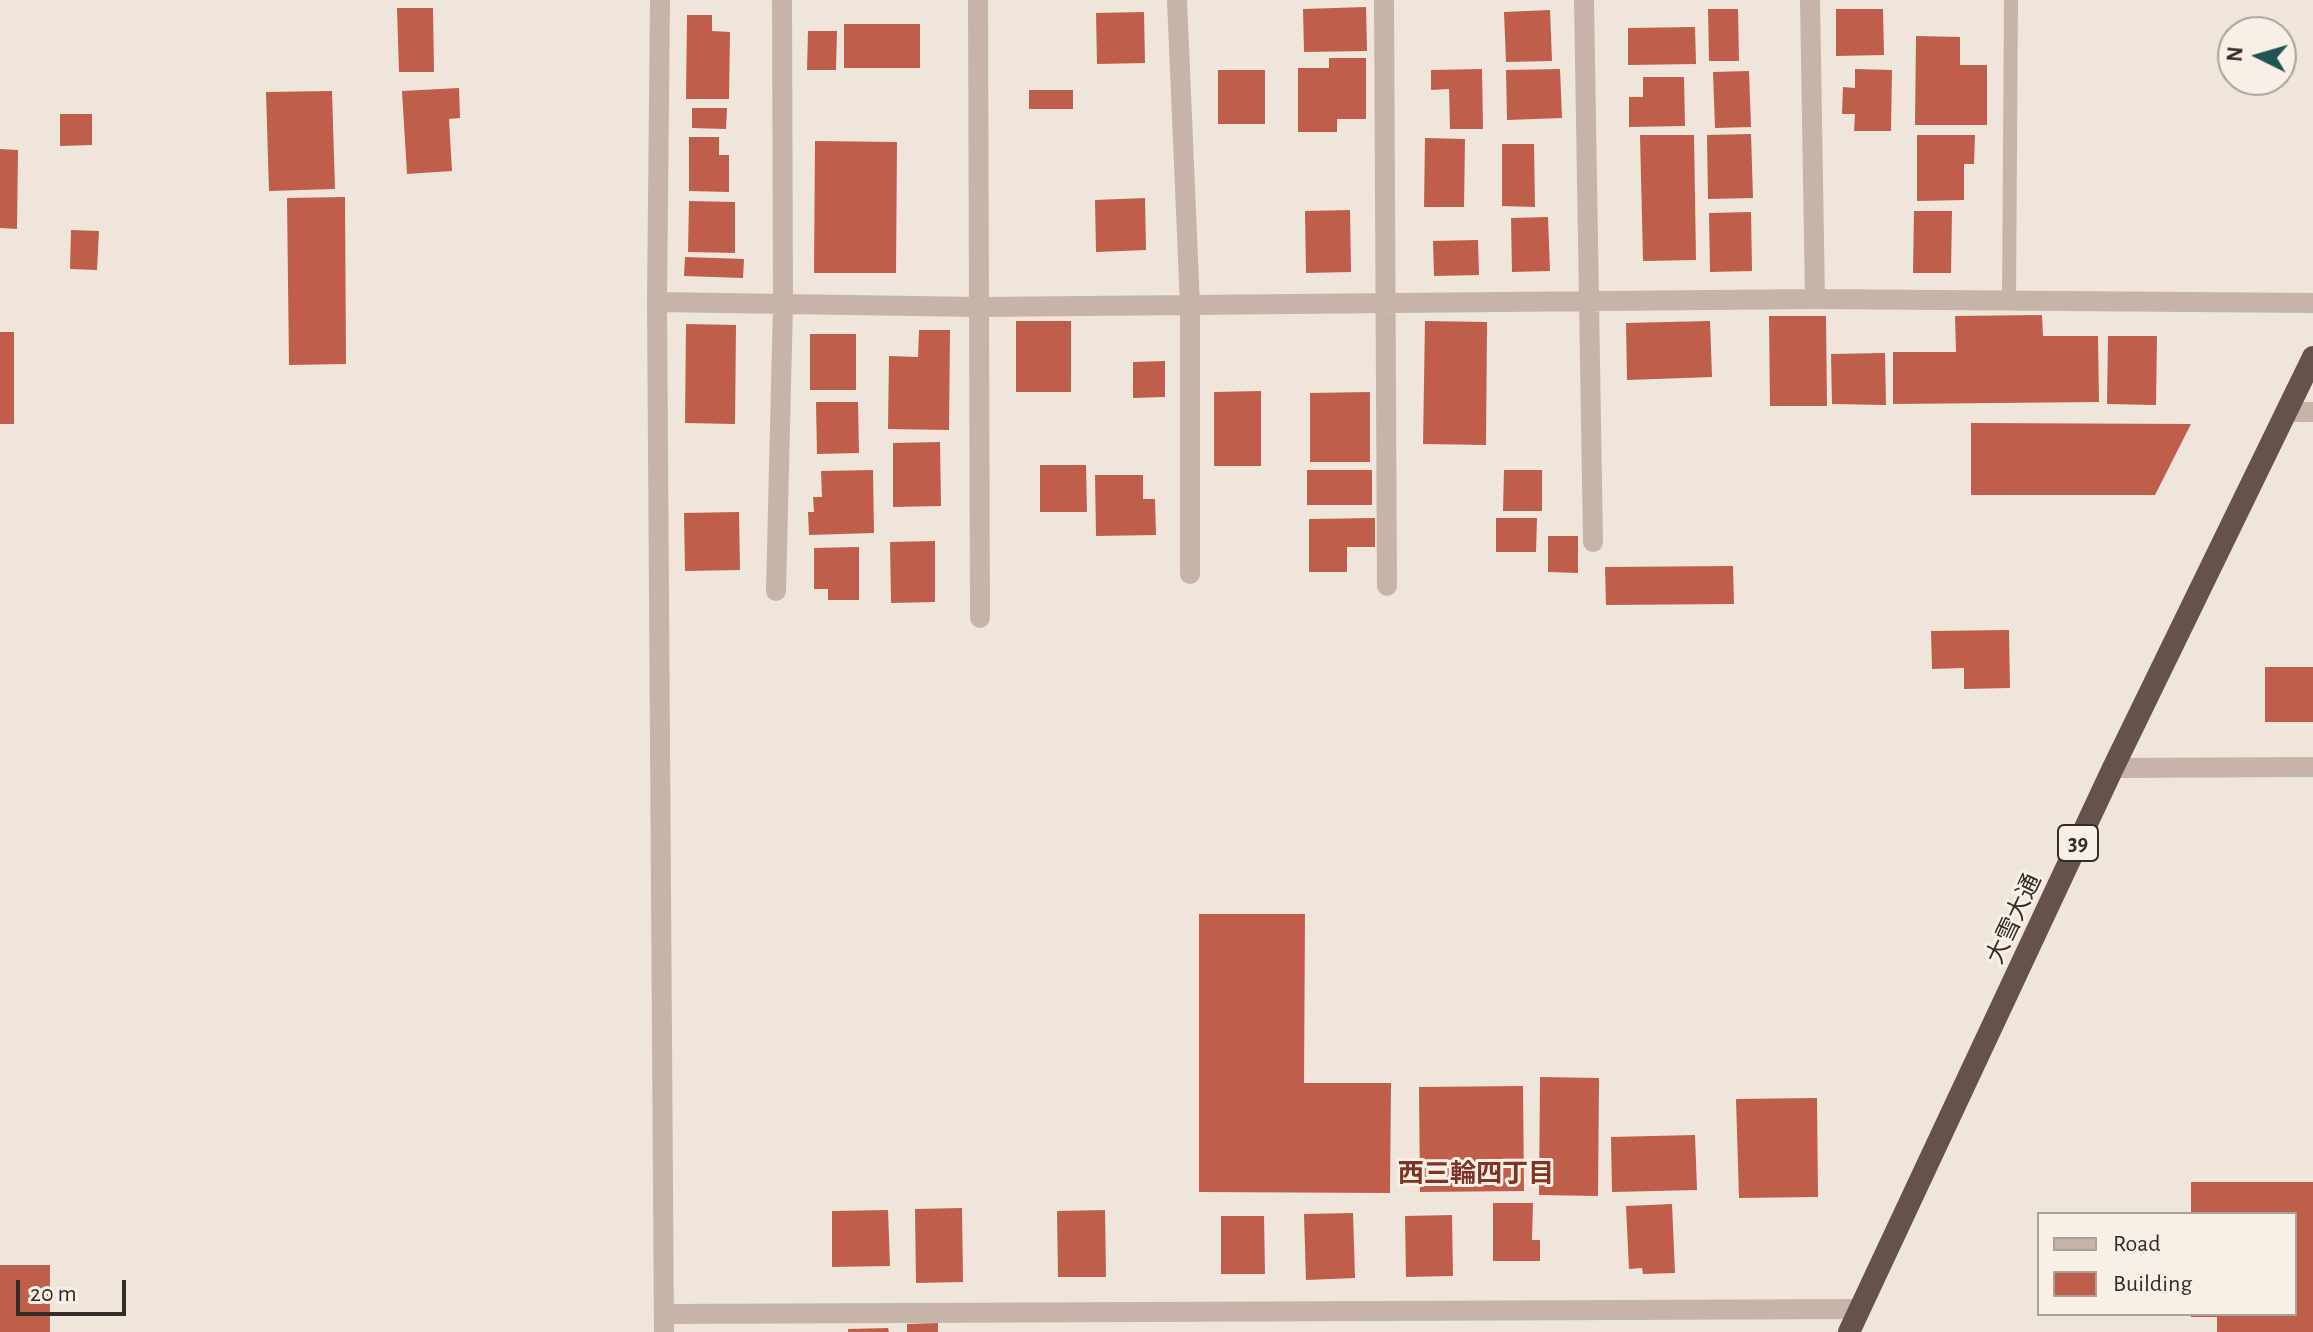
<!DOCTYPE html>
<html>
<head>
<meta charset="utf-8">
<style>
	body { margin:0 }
	#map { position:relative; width:2313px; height:1332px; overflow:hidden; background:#f0e5db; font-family:"Alegreya Sans",sans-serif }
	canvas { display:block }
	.legend { position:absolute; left:2037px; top:1212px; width:260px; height:104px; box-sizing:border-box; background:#f8efe7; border:2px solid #aaa19b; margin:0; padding:10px 14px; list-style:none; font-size:24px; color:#352b28 }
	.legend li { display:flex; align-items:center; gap:16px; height:40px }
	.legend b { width:40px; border:2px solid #aaa19b }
	.north { position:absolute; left:2217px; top:16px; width:80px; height:80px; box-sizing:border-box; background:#f8efe7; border:2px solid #aaa19b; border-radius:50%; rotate:275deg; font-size:22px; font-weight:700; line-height:32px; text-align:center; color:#352b28 }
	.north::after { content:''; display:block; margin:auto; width:28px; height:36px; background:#205353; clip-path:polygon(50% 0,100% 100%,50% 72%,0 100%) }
	.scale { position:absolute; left:16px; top:1280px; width:110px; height:36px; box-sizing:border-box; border:4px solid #352b28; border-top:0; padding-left:10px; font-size:24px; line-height:28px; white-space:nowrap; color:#352b28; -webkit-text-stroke:6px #f8efe7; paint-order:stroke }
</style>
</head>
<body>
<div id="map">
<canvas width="2313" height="1332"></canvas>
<ul class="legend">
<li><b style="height:10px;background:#c7b4a8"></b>Road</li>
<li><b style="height:22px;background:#be5e4b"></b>Building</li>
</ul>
<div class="north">N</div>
<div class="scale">20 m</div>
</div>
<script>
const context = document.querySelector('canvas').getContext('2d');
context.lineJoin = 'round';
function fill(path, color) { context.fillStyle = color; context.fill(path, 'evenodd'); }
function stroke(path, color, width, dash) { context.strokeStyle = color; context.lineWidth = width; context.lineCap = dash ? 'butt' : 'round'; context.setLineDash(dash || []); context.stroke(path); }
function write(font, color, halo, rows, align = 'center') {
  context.font = font + ' "Alegreya Sans","Noto Sans JP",sans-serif'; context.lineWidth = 6; context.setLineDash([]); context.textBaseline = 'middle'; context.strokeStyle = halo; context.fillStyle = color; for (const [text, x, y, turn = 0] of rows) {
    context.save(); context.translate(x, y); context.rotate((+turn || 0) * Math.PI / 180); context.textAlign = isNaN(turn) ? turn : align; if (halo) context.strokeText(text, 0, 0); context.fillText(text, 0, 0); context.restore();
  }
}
fill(new Path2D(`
	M1366,7L1367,51L1304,52L1303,9Z
	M397,8H433L434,72H399Z
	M1708,9H1738L1739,61H1709Z
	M1836,9H1883L1884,55L1836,56Z
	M1550,10L1552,61L1506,62L1504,12Z
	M1144,12L1145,63L1097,64L1096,13Z
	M687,15H712V31L730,32L729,99H686Z
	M844,24H920V68H844Z
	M1695,27L1696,64L1628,65V28Z
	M808,31H837L836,70H807Z
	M1916,36L1960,37V65H1987V125H1915Z
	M1329,58H1366V119H1337V132H1298V68H1329Z
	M1482,69L1483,129H1450L1449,89L1431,90V70Z
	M1560,69L1562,118L1507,120L1506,70Z
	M1855,69L1892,70L1891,131H1854L1855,114H1842L1843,87L1855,88Z
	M1218,70H1265V124H1218Z
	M1749,71L1751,127L1715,128L1713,72Z
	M1643,77H1684L1685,126L1629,127V97H1643Z
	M459,88L460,118L449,119L452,171L407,174L402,91Z
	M1029,90H1073V109H1029Z
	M332,91L335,189L269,191L266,92Z
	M692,108H727L726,129L692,128Z
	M60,114H92V145L60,146Z
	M1751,134L1753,198L1708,199L1707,135Z
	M1640,135H1694L1696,260L1643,261Z
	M1917,135H1975L1974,164H1964V200L1917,201Z
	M689,137H719V155H729V192L689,191Z
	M1425,138L1465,139L1464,207H1424Z
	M815,141L897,142L896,273H814Z
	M1502,144H1534L1535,207L1502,206Z
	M0,149L18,150L17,229L0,228Z
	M345,197L346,364L289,365L287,198Z
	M1145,198L1146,250L1096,252L1095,200Z
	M689,201L735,202V253L688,252Z
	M1350,210L1351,272L1306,273L1305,211Z
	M1914,211H1952L1951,273H1913Z
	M1751,212L1752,271L1710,272L1709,213Z
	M1548,217L1550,271L1512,272L1511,218Z
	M71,230L99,231L97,270L70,269Z
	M1478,240L1479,275L1434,276L1433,241Z
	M685,257L744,259L743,278L684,276Z
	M2042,315L2043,336H2098L2099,402L1893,404V352H1956L1955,316Z
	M1769,316H1826L1827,406H1770Z
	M1016,321H1071V392H1016Z
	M1425,321L1487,322L1486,445L1423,444Z
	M1710,321L1712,377L1627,380L1626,323Z
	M686,324L736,325L735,424L685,423Z
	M919,330H950L949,430L888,429L889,356L918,357Z
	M0,332H14V424H0Z
	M810,334H856V390H810Z
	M2108,336H2157L2156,405L2107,404Z
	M1885,353L1886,405L1832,404L1831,354Z
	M1165,361V397L1133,398V362Z
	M1261,391V466H1214V392Z
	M1370,392V462H1310V393Z
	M816,402H858L859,453L817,454Z
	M1971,423L2191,424L2155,495H1971Z
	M940,442L941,506L893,507V443Z
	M1040,465H1086L1087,512H1040Z
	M873,470L874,533L809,535L808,512H814L813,497H822L821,471Z
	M1307,470H1372V505H1307Z
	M1504,470H1542V511H1503Z
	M1095,475H1143V499H1155L1156,535L1096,536Z
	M739,512L740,570L685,571L684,513Z
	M1375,518V547H1347V572H1309V519Z
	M1496,518H1537L1536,552H1496Z
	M1548,536H1578V573L1548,572Z
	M935,541V602L891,603L890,542Z
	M859,547V600H828V589H814V548Z
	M1733,566L1734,604L1606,605L1605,567Z
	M2009,630L2010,688L1964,689V668L1932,669L1931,631Z
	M2265,667H2313V722H2265Z
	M1199,914H1305L1304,1083H1391L1390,1193L1199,1192Z
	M1540,1077L1599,1078L1598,1196L1539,1195Z
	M1523,1086L1524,1191L1420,1192L1419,1087Z
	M1817,1098L1818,1197L1739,1198L1736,1099Z
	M1695,1135L1697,1190L1612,1192L1611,1137Z
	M2191,1182H2313V1332H2217V1317H2191V1314H2295V1214H2191Z
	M1493,1203H1533L1532,1240H1540V1261H1493Z
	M1672,1204L1675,1273L1643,1274L1642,1268L1629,1269L1626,1206Z
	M962,1208L963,1282L916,1283L915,1209Z
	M888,1210L890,1266L832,1267V1211Z
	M1105,1210L1106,1277H1058L1057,1211Z
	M1353,1213L1355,1278L1306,1280L1304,1214Z
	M1452,1215L1453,1276L1406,1277L1405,1216Z
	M1221,1216H1264L1265,1274H1221Z
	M0,1265H50V1332H0Z
	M938,1323V1332H907V1324Z
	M888,1328L889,1332H848V1329Z`), '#be5e4b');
stroke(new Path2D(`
	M2009,301L2011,0`), '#c7b4a8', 14);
stroke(new Path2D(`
	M660,0L657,302L664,1332
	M978,0L980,618
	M1177,0L1190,305V574
	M1384,0L1387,586
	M1584,0L1593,542
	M1810,0L1815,299
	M657,302L979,307L1815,299L2313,303
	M2287,412H2313
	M776,591L783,304L782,0
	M2113,768L2313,767
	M664,1314L1860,1309`), '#c7b4a8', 20);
stroke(new Path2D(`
	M1849,1332L2113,768L2313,357`), '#66524c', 22);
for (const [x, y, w] of [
	[2078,843,40]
]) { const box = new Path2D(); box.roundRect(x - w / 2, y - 18, w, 36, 6); context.fillStyle = '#f8efe7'; context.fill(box); stroke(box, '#352b28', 2); }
write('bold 22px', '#352b28', null, [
	["39",2078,843]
]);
write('24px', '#352b28', '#f8efe7', [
	["大雪大通",2014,919,-65]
]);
write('bold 26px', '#7f3426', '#f8efe7', [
	["西三輪四丁目",1476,1174]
]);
</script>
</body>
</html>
